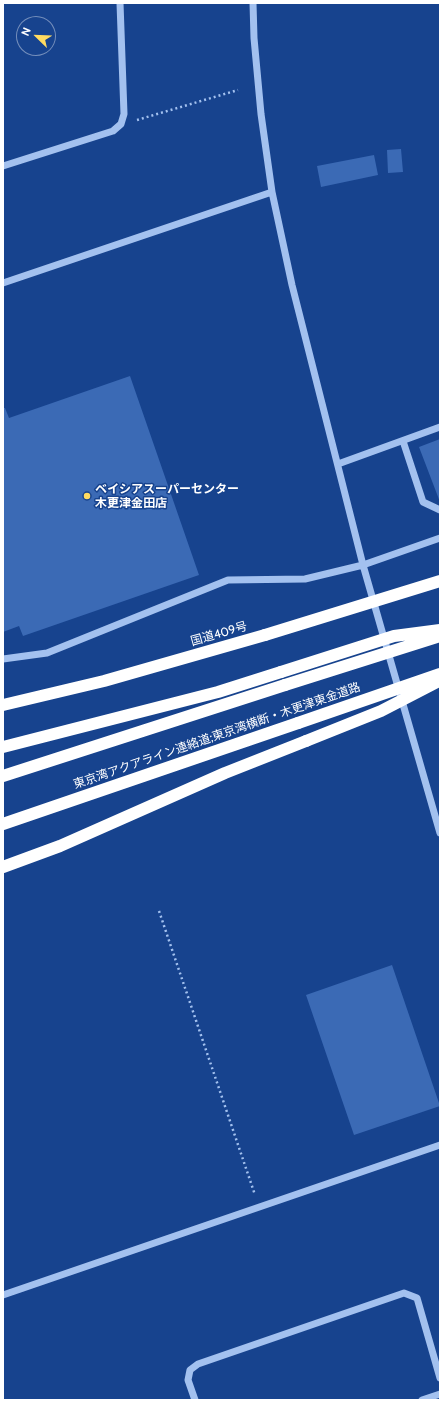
<!DOCTYPE html>
<html>
<head>
<meta charset="utf-8">
<style>
	body { margin:0 }
	#map { position:relative; width:443px; height:1403px; overflow:hidden; background:#17438e; font-family:Cabin,sans-serif }
	canvas { display:block }
	.frame { position:absolute; inset:0; border:4px solid #fff; pointer-events:none }
	.north { position:absolute; left:16px; top:16px; width:40px; height:40px; box-sizing:border-box; background:#17438e; border:1px solid #748ebb; border-radius:50%; rotate:293deg; font-size:11px; font-weight:700; line-height:16px; text-align:center; color:#fff }
	.north::after { content:''; display:block; margin:auto; width:14px; height:18px; background:#ffdb61; clip-path:polygon(50% 0,100% 100%,50% 72%,0 100%) }
</style>
</head>
<body>
<div id="map">
<canvas width="443" height="1403"></canvas>
<div class="frame"></div>
<div class="north">N</div>
</div>
<script>
const context = document.querySelector('canvas').getContext('2d');
context.lineJoin = 'round';
function fill(path, color) { context.fillStyle = color; context.fill(path, 'evenodd'); }
function stroke(path, color, width, dash) { context.strokeStyle = color; context.lineWidth = width; context.lineCap = dash ? 'butt' : 'round'; context.setLineDash(dash || []); context.stroke(path); }
function write(font, color, halo, rows, align = 'center') {
  context.font = font + ' Cabin,"Noto Sans JP",sans-serif'; context.lineWidth = 3; context.setLineDash([]); context.textBaseline = 'middle'; context.strokeStyle = halo; context.fillStyle = color; for (const [text, x, y, turn = 0] of rows) {
    context.save(); context.translate(x, y); context.rotate((+turn || 0) * Math.PI / 180); context.textAlign = isNaN(turn) ? turn : align; if (halo) context.strokeText(text, 0, 0); context.fillText(text, 0, 0); context.restore();
  }
}
fill(new Path2D(`
	M401,149L403,172L388,173L387,150Z
	M374,155L378,175L321,187L317,166Z
	M130,376L199,575L23,636L19,626L3,632V408H5L9,418Z
	M440,439V502L419,447Z
	M392,965L440,1106L354,1135L306,995Z`), '#3b6ab5');
stroke(new Path2D(`
	M137,120L238,90
	M159,911L255,1195`), '#a3c1ef', 2.5, [2, 3]);
stroke(new Path2D(`
	M253,3L254,38L261,114L272,192L292,285L363,565L440,833
	M3,166L113,131L121,124L124,114L120,3
	M3,283L272,192
	M403,441L423,502L440,510
	M338,464L440,427
	M3,659L47,653L228,580L305,579L363,565L440,538
	M3,1295L440,1145
	M195,1400L188,1380L190,1370L198,1364L404,1293L417,1298L440,1378
	M422,1400L440,1394`), '#a3c1ef', 7);
stroke(new Path2D(`
	M3,705L104,681L265,635
	M3,747L218,692L281,672
	M3,776L285,685
	M3,824L298,723
	M3,867L60,846L225,773L306,741`), '#fff', 12);
stroke(new Path2D(`
	M265,635L440,581
	M281,672L394,636L440,630
	M285,685L440,636
	M298,723L440,674
	M306,741L381,711L439,681`), '#fff', 12);
for (const [x, y, r, color] of [
	[87,496,4,"#ffdb61"]
]) { const dot = new Path2D(); dot.arc(x, y, r, 0, 2 * Math.PI); context.fillStyle = color; context.fill(dot); stroke(dot, '#17438e', 1.5); }
write('bold 12px', '#fff', '#17438e', [
	["ベイシアスーパーセンター",95,489],
	["木更津金田店",95,503]
], 'left');
write('12px', '#fff', '#17438e', [
	["国道409号",219,634,-16],
	["東京湾アクアライン連絡道;東京湾横断・木更津東金道路",217,736,-19]
]);
</script>
</body>
</html>
